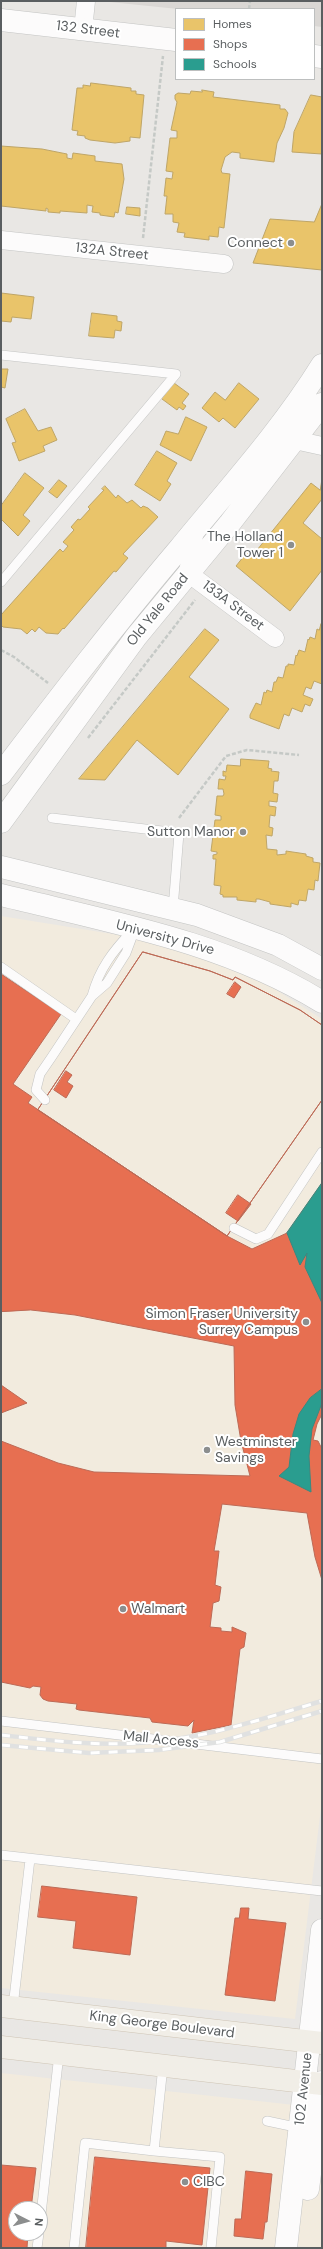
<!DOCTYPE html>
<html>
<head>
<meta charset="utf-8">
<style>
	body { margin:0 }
	#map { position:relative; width:323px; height:2249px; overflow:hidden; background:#e9e7e4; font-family:"DM Sans",sans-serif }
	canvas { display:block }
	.frame { position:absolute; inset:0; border:2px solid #5a5e60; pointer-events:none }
	.legend { position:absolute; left:175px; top:8px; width:140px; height:72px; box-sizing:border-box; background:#fff; border:1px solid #bdbfbf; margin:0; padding:5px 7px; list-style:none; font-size:12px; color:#5a5e60 }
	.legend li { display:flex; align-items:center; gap:8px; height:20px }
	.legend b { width:20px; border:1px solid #bdbfbf }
	.north { position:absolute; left:8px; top:2201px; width:40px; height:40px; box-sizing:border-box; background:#fff; border:1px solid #bdbfbf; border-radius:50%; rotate:96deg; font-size:11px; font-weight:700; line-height:16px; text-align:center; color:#5a5e60 }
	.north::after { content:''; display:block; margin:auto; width:14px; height:18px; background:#8c8e8e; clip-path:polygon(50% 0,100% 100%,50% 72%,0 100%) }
</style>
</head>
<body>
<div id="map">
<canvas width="323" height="2249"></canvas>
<div class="frame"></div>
<ul class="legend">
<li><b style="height:11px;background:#e9c46a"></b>Homes</li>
<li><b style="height:11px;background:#e76f51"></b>Shops</li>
<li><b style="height:11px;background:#2a9d8f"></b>Schools</li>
</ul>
<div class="north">N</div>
</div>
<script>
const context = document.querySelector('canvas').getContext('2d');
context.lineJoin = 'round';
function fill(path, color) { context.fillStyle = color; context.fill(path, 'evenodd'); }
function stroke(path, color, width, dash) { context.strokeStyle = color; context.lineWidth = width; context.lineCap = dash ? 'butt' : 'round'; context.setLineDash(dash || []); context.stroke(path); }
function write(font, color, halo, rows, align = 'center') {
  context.font = font + ' "DM Sans",sans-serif'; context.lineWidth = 4; context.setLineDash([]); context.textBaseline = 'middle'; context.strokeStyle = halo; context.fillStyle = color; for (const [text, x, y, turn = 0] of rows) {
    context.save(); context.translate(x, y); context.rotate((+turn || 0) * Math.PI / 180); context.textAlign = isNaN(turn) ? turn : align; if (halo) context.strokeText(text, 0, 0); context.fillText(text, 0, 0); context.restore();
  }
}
fill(new Path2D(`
	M1,916L125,936L235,964L322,1019V1800L295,2019L1,1988Z
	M1,2073L322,2108V2248L279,2245L278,2248H1ZM16,2209H40V2233H16Z`), '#f2ebde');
fill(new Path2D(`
	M100,1H322V27L314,26V9H178Z`), '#dad7d4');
const homes = new Path2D(`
	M91,83L131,88V91H136V94L144,95L140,138L130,137V141L115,143L90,140L85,138V136L77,135L78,131L72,130L77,88H83V85L90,86Z
	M202,90L214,92L213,97L280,105V109H285L288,113L284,128L277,143L274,162L240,158V153L232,152L225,157L221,170L222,173L230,174L224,228L219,227L218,237L209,236V240L184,237L185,233L177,232L179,223L173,222V214H165L167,196H164L166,178L172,179L173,172L166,171L170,138H177V131L171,130L177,102L175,99V95L178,93L190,94L191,91L202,92Z
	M311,95L322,97V154L292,152L294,132Z
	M1,146L42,149L67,154V158L72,159L73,153L95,156V161L122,164L124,179L118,213L115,212L114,217L100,215V213L92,212L93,206L87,205V213L60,211V213L48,212V209L46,208V211L1,206Z
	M322,204V270L253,263L270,219L314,222Z
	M127,207L140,208V216L126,214Z
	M1,293L34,297L31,319L12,317L11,322L1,321Z
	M92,313L117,316V321L122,322L121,331L115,330L114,338L89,336Z
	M1,369H8L5,388L1,387Z
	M174,383L189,394L182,403L186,406L183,410L179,407L177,410L162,399Z
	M239,383L259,399L235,428L223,418L219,422L202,408L215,392L225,400Z
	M25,409L38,431L51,427L57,440L43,446L45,451L19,461L12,443L16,442L6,419Z
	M186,417L207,427L191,461L160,445L166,431L178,434Z
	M157,451L177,463L167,481L171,484L160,501L135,485Z
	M25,473L44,488L23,515L30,521L18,536L1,519V506Z
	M322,479V499L303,523L322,539V570L290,611L236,566L248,551L253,555L311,483L320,490Z
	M59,480L67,486L57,498L49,492Z
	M105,486L116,498L118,495L127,503L132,500L141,508L143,506L148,508L158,517L123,554L128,558L116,572L114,571L64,629L63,628L58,634L46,633L39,627L35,632L32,629L27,634L21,629L3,627L1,625V615L60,549L63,552L68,546L63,542L74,530L71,527L78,519L80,520L90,509L88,507L104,490L102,489Z
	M321,624L322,684L314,681L311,689L306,687L303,695L313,699L310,706L305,704L302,712L292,708L289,716L284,714L279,729L250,718V715L256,703L261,705L264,692L266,693L267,690L272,692L274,682H276L278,677L283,678L286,666H288V664L294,665L296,655L297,656L299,650L305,652L308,639L309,640L310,637L315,639L317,629L319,630Z
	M205,629L219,640L189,677L229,709L178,775L137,740L105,780L79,779Z
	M241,759L269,761L268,768L272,769L271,771L279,772L278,781H274L273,793L278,794L277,802L269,801V806L276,807L275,816L270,815L269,827L273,828L272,836L266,835L267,849L277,850V855L286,854V851L306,854V856L313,858V862L320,863L318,881L315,880L314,890L308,889L306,901L299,900L298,905L291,903V907L270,904V902L259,899H256V902L237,900V897H223V895L220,894L221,886L214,885L216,859H213V855L217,854V852L211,851L215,820H221V816L215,815L217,796H223L224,794L223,789H218L219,779L225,780L226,776H223V771L226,772L227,765L240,766Z`);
fill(homes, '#e9c46a');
stroke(homes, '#bea567', 1);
const shops = new Path2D(`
	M143,952L210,971L233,980L235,977L300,1010L322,1025V1100L227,1236L38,1110Z
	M143,952L210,971L233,980L235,977L300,1010L322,1025V1100L227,1236L38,1110Z
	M1,974L61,1014L13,1084L32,1097L28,1103L227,1236L252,1249L287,1233L322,1183V1414L317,1424L313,1440L318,1441L322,1449V1580L315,1557L307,1513L222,1504L214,1551H219L215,1585L221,1587L219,1601L213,1603L210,1627L221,1628V1631L232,1632V1627L246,1633L244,1647L240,1649L231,1725L192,1733L194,1720L188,1726L152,1722L150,1718L79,1710L76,1709L77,1704L48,1701L43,1699L40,1695L41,1687L33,1686L30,1688L1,1682Z
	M235,982L241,987L234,998L227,994Z
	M66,1071L72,1075L67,1082L73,1086L66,1098L54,1090Z
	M238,1195L251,1204L238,1221L226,1213Z
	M31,1310L75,1315L234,1346L235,1405L241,1441L250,1476L94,1472L58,1463L1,1441V1413L27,1403L1,1385V1312Z
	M42,1886L137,1897L130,1955L73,1948L76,1921L38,1917Z
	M241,1908H249L248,1919L286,1923L275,2001L225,1995L235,1918H239Z
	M95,2157L210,2168L202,2245L166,2241V2248H86Z
	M1,2165L36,2168L31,2209H16V2233H28L27,2248H1Z
	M246,2171L272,2174L267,2222H265L263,2239L234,2236L235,2219H241Z`);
fill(shops, '#e76f51');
stroke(shops, '#bd6a56', 1);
const schools = new Path2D(`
	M322,1183V1303L305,1267L307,1253L300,1265L287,1233Z
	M322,1389V1403L312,1429L309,1456L311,1492L279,1476L289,1467L293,1434L299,1414L310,1398Z`);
fill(schools, '#2a9d8f');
stroke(schools, '#388a81', 1);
const service = new Path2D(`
	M1,355L176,374
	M1,582L176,374
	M52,818L179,833L173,909
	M1,967L76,1019
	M92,996C99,969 113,951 132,931
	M45,1100L36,1090L40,1074L51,1058L92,996L107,983L126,953L135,929
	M234,1228L256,1239L268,1234L322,1152
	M1,1721L322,1759
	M1,1855L322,1891
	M13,2007L30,1859
	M267,2121L300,2128
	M154,2151L220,2157L211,2248
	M40,2223L59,2054
	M37,2248L39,2233
	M74,2248L85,2143L154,2151L163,2066`);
const minor = new Path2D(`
	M83,30L86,1
	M1,240L224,264
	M281,437L322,446
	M195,529L188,573L275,638`);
const tertiary = new Path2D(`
	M308,2189L322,2082
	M286,2248L322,1930`);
const secondary = new Path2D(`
	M1,20L176,40
	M314,56L322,57
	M1,774C59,698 117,622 179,549C228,489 281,431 322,365
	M1,822L136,637L230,523L322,404
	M1,867L197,915L278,945L322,969
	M1,895C110,922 225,942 322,1002`);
const primary = new Path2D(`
	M1,2006L322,2043
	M1,2047L322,2084`);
stroke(service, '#c3c4c3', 10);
stroke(minor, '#c3c4c3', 19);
stroke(tertiary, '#c3c4c3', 23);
stroke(secondary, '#c3c4c3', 23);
stroke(primary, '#cec4b5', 23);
stroke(new Path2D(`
	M249,9L250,1
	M143,238L163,56
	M1,650L14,657L48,683
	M88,738L195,600
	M179,818L226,756L247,750L299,755`), '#c5c9c6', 2.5, [4, 2]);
stroke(service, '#fcfbfb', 9);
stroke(minor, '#fcfbfb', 18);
stroke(tertiary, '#fcfbfb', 22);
stroke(secondary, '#fcfbfb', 22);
stroke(primary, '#f1eee7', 22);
const rail = new Path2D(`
	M1,1735C46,1740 92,1746 138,1743C201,1740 262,1719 322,1701
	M1,1745L89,1753L158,1750L220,1742L322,1711`);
stroke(rail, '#e0e1e1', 4.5);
stroke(rail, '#fff', 3, [9]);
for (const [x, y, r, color] of [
	[291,243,4,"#8c8e8e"],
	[291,545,4,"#8c8e8e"],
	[243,832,4,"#8c8e8e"],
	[306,1322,4,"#8c8e8e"],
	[207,1450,4,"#8c8e8e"],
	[123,1609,4,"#8c8e8e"],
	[185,2182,4,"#8c8e8e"]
]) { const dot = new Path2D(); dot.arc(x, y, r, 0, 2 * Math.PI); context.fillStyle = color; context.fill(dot); stroke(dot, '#fff', 1.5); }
write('14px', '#5a5e60', '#fff', [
	["132 Street",88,30,7],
	["132A Street",112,252,6],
	["133A Street",233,606,37],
	["Old Yale Road",158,610,-51],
	["University Drive",165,938,15],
	["Mall Access",161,1740,6],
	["King George Boulevard",162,2025,7],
	["102 Avenue",304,2089,-84]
]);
write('14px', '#5a5e60', '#fff', [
	["Connect",283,243],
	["The Holland",283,537],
	["Tower 1",283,553],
	["Sutton Manor",235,832],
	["Simon Fraser University",298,1314],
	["Surrey Campus",298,1330],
	["Westminster",215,1442,"left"],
	["Savings",215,1458,"left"],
	["Walmart",131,1609,"left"],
	["CIBC",193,2182,"left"]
], 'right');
</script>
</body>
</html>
